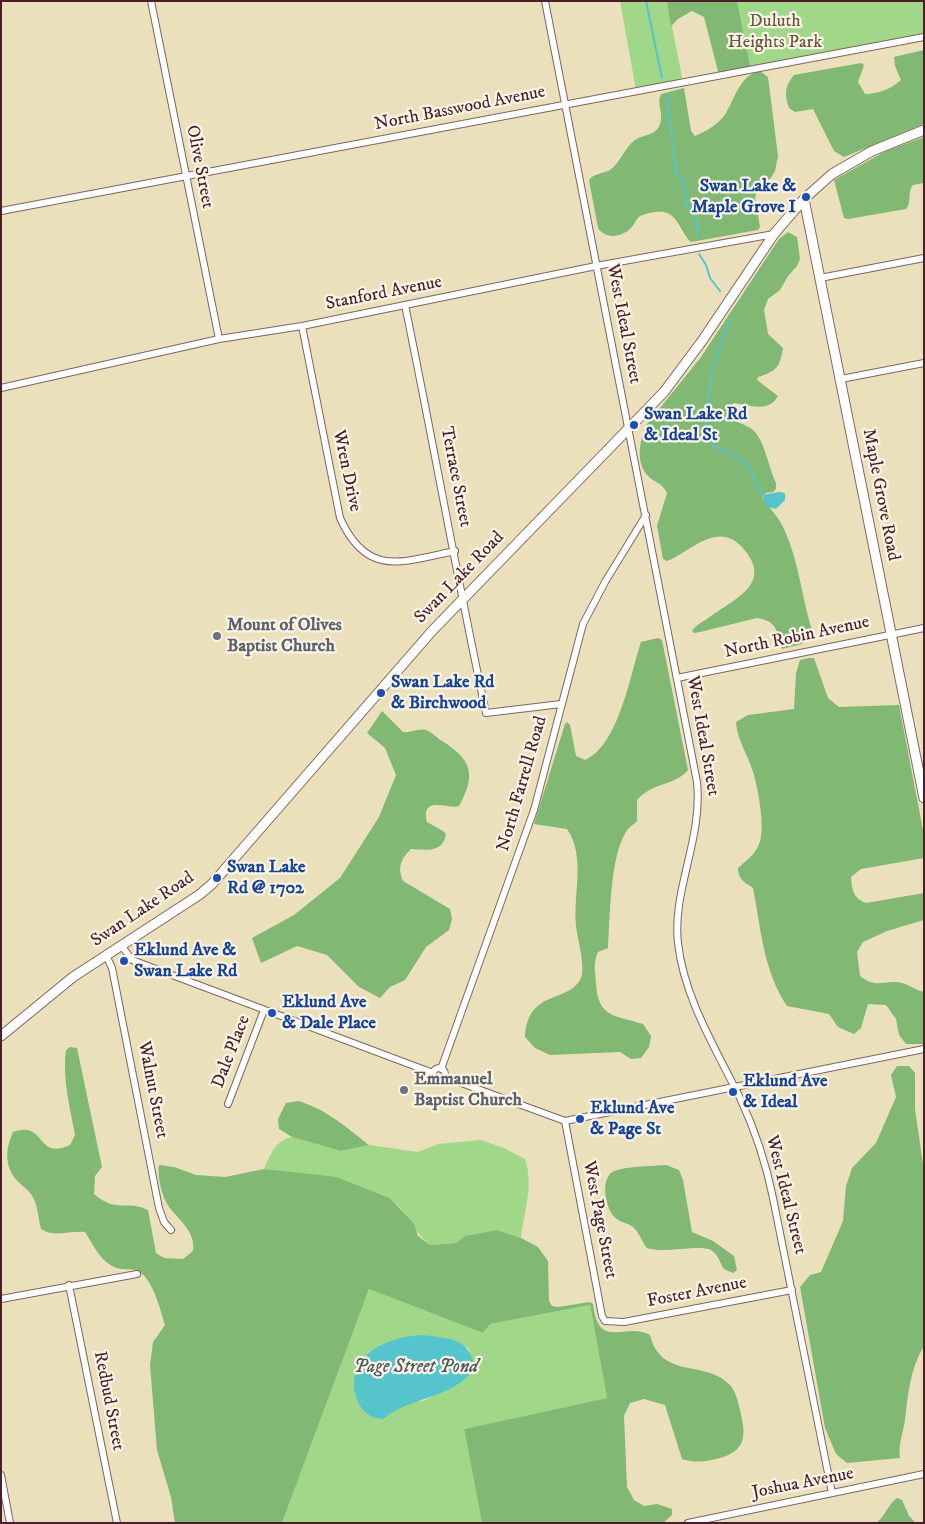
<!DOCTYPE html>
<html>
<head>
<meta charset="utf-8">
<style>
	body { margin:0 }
	#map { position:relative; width:925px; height:1524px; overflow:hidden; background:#eae0bc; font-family:"IM FELL DW Pica",serif }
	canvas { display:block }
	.frame { position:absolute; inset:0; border:2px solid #4a1f2b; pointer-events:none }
</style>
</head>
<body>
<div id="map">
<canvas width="925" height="1524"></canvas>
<div class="frame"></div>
</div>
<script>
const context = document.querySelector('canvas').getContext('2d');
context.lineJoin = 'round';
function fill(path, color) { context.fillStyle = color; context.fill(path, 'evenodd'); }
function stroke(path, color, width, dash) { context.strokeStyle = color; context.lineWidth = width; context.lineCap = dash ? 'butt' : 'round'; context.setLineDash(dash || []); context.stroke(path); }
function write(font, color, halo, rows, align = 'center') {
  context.font = font + ' "IM FELL DW Pica",serif'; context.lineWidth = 4.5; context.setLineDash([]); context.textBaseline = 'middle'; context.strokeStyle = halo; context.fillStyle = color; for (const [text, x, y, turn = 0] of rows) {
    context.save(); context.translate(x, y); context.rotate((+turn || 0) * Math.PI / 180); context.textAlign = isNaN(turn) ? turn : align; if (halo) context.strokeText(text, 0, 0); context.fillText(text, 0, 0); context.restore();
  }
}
fill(new Path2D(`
	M620,1H667L683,82L636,90Z
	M737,1H924V37L751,69Z
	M292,1137L341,1151L369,1145L418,1152L438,1144L481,1140L504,1148L525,1159C534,1185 524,1211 521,1238L497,1230L465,1236L456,1243L430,1245C414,1232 407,1212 391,1199C375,1187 287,1171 264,1169C271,1153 275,1141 292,1137Z
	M369,1289L483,1333L490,1324L590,1305L607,1398L464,1429L482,1523H282ZM468,1347L470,1353L440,1393L423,1401H412L405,1405L379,1419C357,1414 354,1391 356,1371Z`), '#a0d788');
fill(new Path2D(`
	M667,1H737L751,69L719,75L704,17L692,11L678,19L671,26Z
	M924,50V124L844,157L834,151L813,109L795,112L789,108C784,94 785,86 794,75L861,63L864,65L858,82L865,94C878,94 891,89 901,80L895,66L894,57Z
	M760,71L768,77L778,156L775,171L771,178L760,185L755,197L760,227L758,230L691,242C682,234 679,218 667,213C660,210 647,213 640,216C636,219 634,225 631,228C621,238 605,239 598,228L589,180C594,173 603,174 610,170C621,162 624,148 635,140C644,134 656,136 660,124C664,113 656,104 661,94L684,88L691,131L695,136C707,131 719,124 726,113C735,98 740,75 760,71Z
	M924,137V183L913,185C907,192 912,202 906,209L848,219L844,218L834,180L886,151Z
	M788,232L797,237L800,259L797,266L788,276L780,290L768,299L764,310L768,334L783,348C780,367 777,371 758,377L757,380L778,396C769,413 750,405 734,403L727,410C731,424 745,422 754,431C765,442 769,469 776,483V489L773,492L766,493L762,497C768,507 777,515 782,525C799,559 801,595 812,630C810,646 795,645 782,649C776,631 778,621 757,618L700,632L694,633L692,631C695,626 702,622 707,619C735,598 775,584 742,547C717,520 690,552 667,561L663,559L657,526L667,493C662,482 654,483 647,475C635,461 640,438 647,424L701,357L779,239Z
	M658,638L662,640L688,770C673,787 654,781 637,800V821C634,824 628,828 626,832C610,856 610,918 608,948L598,952C593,963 595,970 596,983C598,1018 614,1015 643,1024L651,1036L649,1047L641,1058L631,1059L620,1052L550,1055L535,1048L525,1037C528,988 569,1004 581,978C586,967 577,938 576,925C573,894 586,856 567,829L534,824L565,724L567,722L570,725L576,756L585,760C619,745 630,675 641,642Z
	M809,658H814L828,698L839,707L899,705L924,835V858L861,869L851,877C852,890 853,898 866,903L924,893V920L887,931L863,942L857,952L860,976C878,990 884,979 902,983C910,985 915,990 924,992V1044H906L899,1035L896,1019L886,1005L868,1004L861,1028L854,1034L838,1027L829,1014L787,1006C763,970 761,928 753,888C744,882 738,879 738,868C747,860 757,853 760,841C765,827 758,787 753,772C748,755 737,740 736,722L748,715L794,709L796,673L800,660Z
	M382,711L403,732C410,733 419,728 426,730C432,732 437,738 442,741C471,759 477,774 459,806C450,810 420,794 427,822L443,831L446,834C443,853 426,850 411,849C401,858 397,868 403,881L450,909L452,919L449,930L426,947L405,980L390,987L380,998L359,987L327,955L297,946L261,963L252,938L294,915L340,878L379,817L396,775L385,748L367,733Z
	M70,1047L77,1048L102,1167L95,1176L94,1194C117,1214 126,1199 148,1210L156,1253L164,1258L183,1259L193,1251C196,1232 179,1220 169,1207C162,1197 157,1177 159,1165L174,1167L196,1175L225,1177L264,1169L336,1177L390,1198L414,1224L418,1236L430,1245L456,1243L465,1236L497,1230L521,1238L538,1247L548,1261L549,1301L552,1306L558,1307L590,1302L593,1304C599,1352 625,1321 650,1335C661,1380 705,1359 730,1385C736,1392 738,1402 740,1410C746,1435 747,1450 720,1458C706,1462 696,1463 682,1459L665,1405L644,1399L630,1403L624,1416L627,1487L634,1500L644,1506L657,1504L672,1509V1515L663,1523H482L464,1429L607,1398L590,1305L490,1324L483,1333L369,1289L282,1523H175L171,1497L157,1450L150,1365L153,1342L165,1325C160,1309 154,1283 141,1273C135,1268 128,1270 122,1269C103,1267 94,1246 85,1232C70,1230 54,1238 41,1229C38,1217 38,1204 31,1194C26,1187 16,1182 12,1174C4,1160 7,1145 13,1132C47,1120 35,1161 70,1145L75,1135C70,1107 62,1078 66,1050Z
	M897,1066H909L915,1073V1109L924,1171V1346C910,1369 908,1394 905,1420C903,1434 898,1444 900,1458L847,1463L836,1454L825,1428L800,1287L810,1275L821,1272L843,1221L846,1186L852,1168L876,1143L896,1097L891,1075Z
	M298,1101C326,1109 346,1127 369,1145L341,1151L292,1137L279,1129L278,1119L286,1103Z
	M666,1165L679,1170L683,1180L692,1232L713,1241L734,1256L737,1270L733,1273L724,1269C720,1263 718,1254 711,1250C698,1244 665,1254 647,1248C642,1242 640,1234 634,1228C629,1223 622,1223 617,1219C606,1212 600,1182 611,1173C620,1166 653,1166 666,1165Z
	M897,1498L902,1500L909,1516L916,1523H876C886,1516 887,1505 897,1498Z`), '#80b874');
fill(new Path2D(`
	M779,492L785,493V500L776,509L767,507L762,495Z
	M423,1335C450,1339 469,1337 475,1368C450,1401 412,1395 383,1419C354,1419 346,1377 363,1359C378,1342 402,1336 423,1335Z`), '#56c4cc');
stroke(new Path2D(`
	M646,1L662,78
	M667,95L676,173L683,181L687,204L697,221V235
	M699,254L706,265L710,278L720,291
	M730,320L712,370L704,433C714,455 729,448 745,463C753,470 756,485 762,495`), '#56c4cc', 2);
const street = new Path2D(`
	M151,1L219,339
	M545,1L697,782C703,839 672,890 678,943C684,998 716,1049 740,1098C755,1130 766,1163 773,1198L832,1493
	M1,211L924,37
	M820,278L924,258
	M405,305C433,441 457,578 486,713L561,704
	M302,326L340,518C367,578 402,562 455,551
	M841,379L924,363
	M1,388L219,339L302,326L596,266L774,234
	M677,678L924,628
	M121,945L132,960L433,1073
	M106,955L112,968L159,1208L164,1222L171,1230
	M433 1074a6 6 0 1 1 12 0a6 6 0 1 1-12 0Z
	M441,1069L534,810L583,624L605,582L646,515
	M445,1077L565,1121L924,1049
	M228,1104L264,1010
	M565,1121L602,1316L605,1321L624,1322L792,1290
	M69,1285L117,1523
	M1,1299L137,1274
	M1,1475L10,1523
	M688,1523L924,1474`);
const secondary = new Path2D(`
	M804,199L924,798
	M1,1036L73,977L199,895L212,884L432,631L664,392L702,341L774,234L804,199L832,174L872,151L924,130`);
stroke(street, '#82635e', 8);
stroke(secondary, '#82635e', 11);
stroke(street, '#fff', 6);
stroke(secondary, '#fff', 9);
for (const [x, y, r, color] of [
	[806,197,5,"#1a4fb4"],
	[634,425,5,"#1a4fb4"],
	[217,636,5,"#6b7280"],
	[381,693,5,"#1a4fb4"],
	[217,878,5,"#1a4fb4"],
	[124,961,5,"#1a4fb4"],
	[272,1013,5,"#1a4fb4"],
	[404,1090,5,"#6b7280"],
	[733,1092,5,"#1a4fb4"],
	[580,1119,5,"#1a4fb4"]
]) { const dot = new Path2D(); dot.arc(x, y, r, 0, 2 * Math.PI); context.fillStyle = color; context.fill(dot); stroke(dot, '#fcf5e5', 2); }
write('18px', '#645647', '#fcf5e5', [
	["Duluth",775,22],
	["Heights Park",775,43]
]);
write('18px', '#4a1f2b', '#fcf5e5', [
	["North Basswood Avenue",460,109,-11],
	["Olive Street",199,167,79],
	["Stanford Avenue",384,294,-11],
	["West Ideal Street",623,324,79],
	["Wren Drive",346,471,78],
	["Terrace Street",455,477,79],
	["Maple Grove Road",880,495,79],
	["Swan Lake Road",460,578,-46],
	["North Robin Avenue",797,638,-12],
	["West Ideal Street",702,736,80],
	["North Farrell Road",523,784,-74],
	["Swan Lake Road",143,910,-34],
	["Dale Place",232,1052,-69],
	["Walnut Street",152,1090,79],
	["West Ideal Street",785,1195,76],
	["West Page Street",599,1220,79],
	["Foster Avenue",697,1293,-11],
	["Redbud Street",108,1401,79],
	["Joshua Avenue",803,1484,-11]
]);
write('bold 18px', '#164399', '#fcf5e5', [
	["Swan Lake &",796,187,"right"],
	["Maple Grove I",796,208,"right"],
	["Swan Lake Rd",644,415],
	["& Ideal St",644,436],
	["Swan Lake Rd",391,683],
	["& Birchwood",391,704],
	["Swan Lake",227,868],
	["Rd @ 1702",227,889],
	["Eklund Ave &",134,951],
	["Swan Lake Rd",134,972],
	["Eklund Ave",282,1003],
	["& Dale Place",282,1024],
	["Eklund Ave",743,1082],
	["& Ideal",743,1103],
	["Eklund Ave",590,1109],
	["& Page St",590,1130]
], 'left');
write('bold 18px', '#5b616d', '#fcf5e5', [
	["Mount of Olives",227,626],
	["Baptist Church",227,647],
	["Emmanuel",414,1080],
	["Baptist Church",414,1101]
], 'left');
write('italic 19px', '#4e5963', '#fcf5e5', [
	["Page Street Pond",416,1368]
]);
</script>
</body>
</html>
